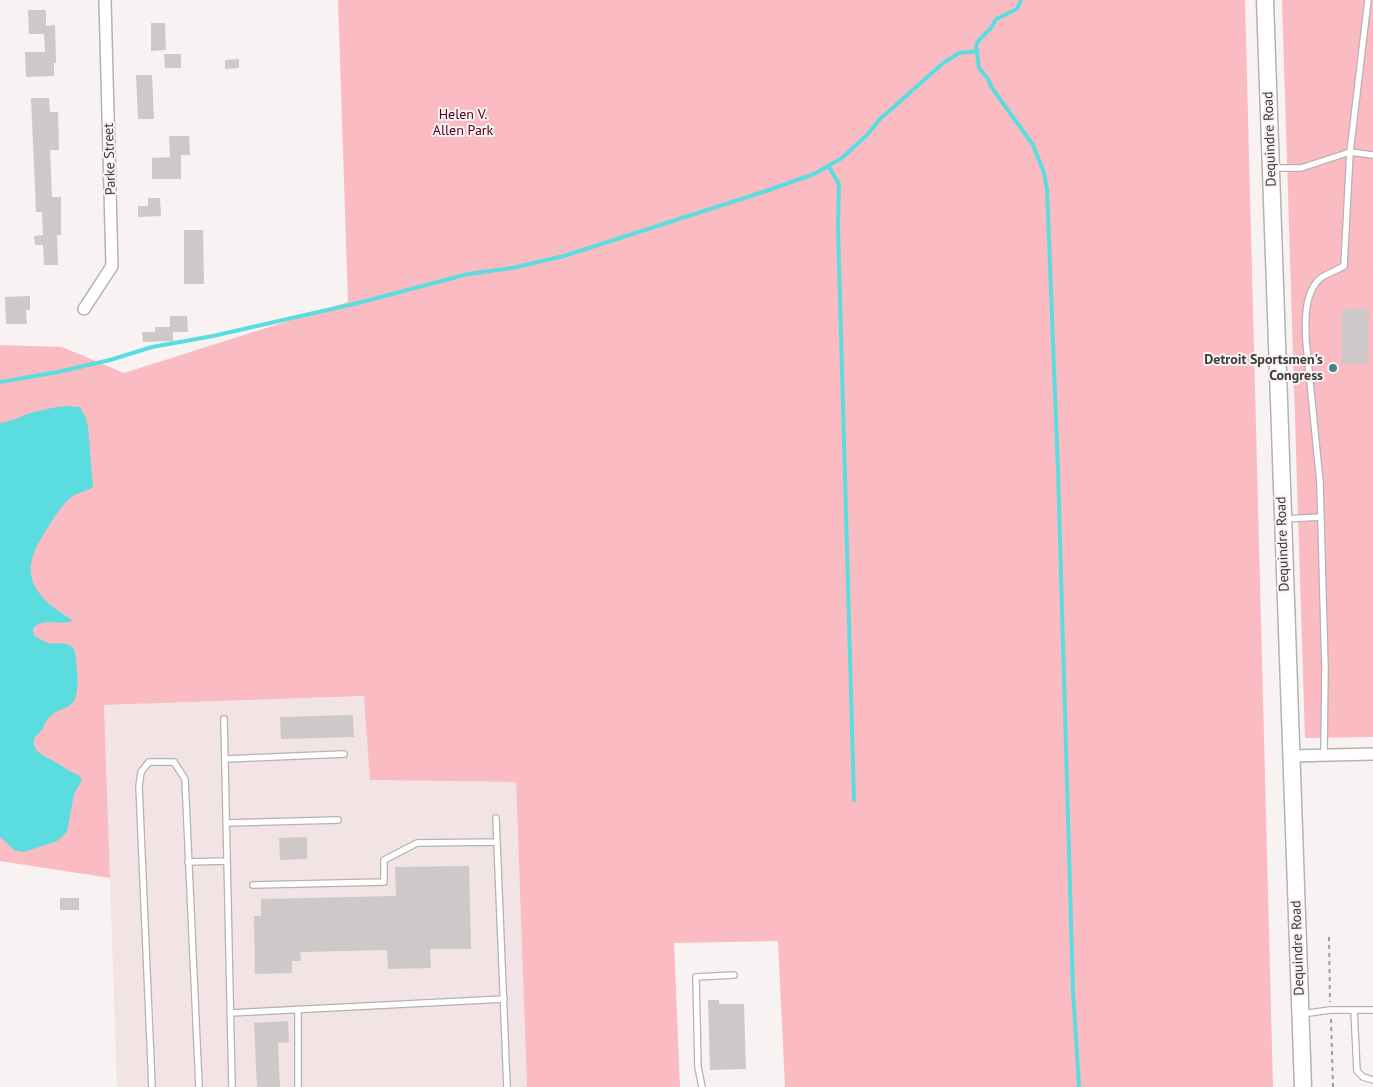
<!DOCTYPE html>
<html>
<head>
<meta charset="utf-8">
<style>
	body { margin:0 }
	canvas { display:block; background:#f8f2f2 }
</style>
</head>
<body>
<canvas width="1373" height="1087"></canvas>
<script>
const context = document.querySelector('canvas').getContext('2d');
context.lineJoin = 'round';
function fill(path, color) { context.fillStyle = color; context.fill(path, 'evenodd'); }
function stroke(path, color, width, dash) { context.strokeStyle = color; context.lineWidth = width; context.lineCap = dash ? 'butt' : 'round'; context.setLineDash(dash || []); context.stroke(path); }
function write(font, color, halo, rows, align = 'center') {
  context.font = font + ' "PT Sans",sans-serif'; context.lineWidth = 4; context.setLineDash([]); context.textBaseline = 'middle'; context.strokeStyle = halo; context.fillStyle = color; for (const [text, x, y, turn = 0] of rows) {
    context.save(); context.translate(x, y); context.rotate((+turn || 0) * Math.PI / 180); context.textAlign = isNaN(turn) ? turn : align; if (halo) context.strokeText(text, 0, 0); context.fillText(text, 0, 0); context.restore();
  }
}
fill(new Path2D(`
	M365,696L370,780L516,782L527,1087H117L104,705Z`), '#f2e3e4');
fill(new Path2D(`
	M338,0H1245L1273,1087H785L778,941L674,943L680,1087H527L516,782L370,780L364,696L104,705L110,878L0,861V345L62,347L124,373L348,302Z
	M1282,0H1373V737L1305,738Z`), '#fbbbc2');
fill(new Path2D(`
	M67,406L80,407L86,418L88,427L93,487C86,492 76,492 69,499C61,507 54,517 48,527C35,548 21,570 40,594C49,606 62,613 73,621C61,626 42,617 33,629L34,636C39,638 44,642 49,643C60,645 69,640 75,651C76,666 81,687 74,701C69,709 58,709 52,715C46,719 45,725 41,731C39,734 35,735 34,740C32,753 48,757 57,763C67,769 69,771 80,776L82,780L74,794L67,832L57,841L24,852L14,850L0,837V423C10,422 18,418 27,414C40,410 54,407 67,406Z`), '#5bdddf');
stroke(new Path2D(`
	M1021,0L1017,9L996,19L991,28L978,41L976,46L979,68L988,79L992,88L1033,145L1044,173L1047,189L1058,470L1073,991L1079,1087
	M829,167L839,184L838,227L854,800
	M0,382L58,372L110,360L152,347L213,336L358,303L468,274L512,268L564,256L763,192L814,174L842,158L867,135L879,120L942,64L959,53L978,51`), '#5bdddf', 4);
fill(new Path2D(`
	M28,10H46V26L55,25L56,63H54V76L26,77L25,52H45L44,34H29Z
	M151,23H165L166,50L151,51Z
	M164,54H181V68H165Z
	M239,59V68L225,69V60Z
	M136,75H152L154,119H138Z
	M31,98H49L50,112H58L59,150H50L52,197H61V235H57L58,265H44L43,245H35L34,236L43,235L42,212H36Z
	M169,136H189L190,155H181V179H152V158L170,157Z
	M148,198H160L161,216L138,217V206H148Z
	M184,230H203L204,284H184Z
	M30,296V310H26L27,324H6L5,297Z
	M1342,309H1369L1368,364H1341Z
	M170,316H187L188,332H173V341L143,342L142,332H155V327H170Z
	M353,715L354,737L281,739L280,717Z
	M307,837V859L280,860L279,838Z
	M469,866L471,949H430L431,968L388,969L387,950L300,952L301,961H292V973L255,974L254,916H261V899L396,896L395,867Z
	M60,898H79V910H60Z
	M708,1000H719V1004H744L746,1069L710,1070Z
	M288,1021L289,1042L278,1043L280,1087H257L254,1023Z`), '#cec8c8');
const service = new Path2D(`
	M1272,168H1301L1350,152L1373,155
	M1284,519L1321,517
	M224,719L232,1087
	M1324,755L1325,669L1320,483L1306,341C1305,321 1304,290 1322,277C1329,273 1337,270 1344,266L1350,152L1368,0
	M225,759L344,754
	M496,818L507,1087
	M226,823L338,820
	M188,862L227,861
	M253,885L384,882V860L417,843L497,842
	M1354,1010L1357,1071L1363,1077L1373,1080
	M230,1013L504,999
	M1302,1014L1330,1010H1373
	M152,1087L139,786L141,772L149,762H174L185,779L199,1087
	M298,1087V1009
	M702,1087L698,1067L696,977L734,975`);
const minor = new Path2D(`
	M84,309L112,266L105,0
	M1291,756L1373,754`);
const secondary = new Path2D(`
	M1265,0L1303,1087`);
stroke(service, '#b7b1b1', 8);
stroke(minor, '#b7b1b1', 14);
stroke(secondary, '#b7b1b1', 19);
stroke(new Path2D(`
	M1329,937L1330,1002
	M1331,1019L1333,1087`), '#9f9b9b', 2, [4, 4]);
stroke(service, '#fff', 5.5);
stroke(minor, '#fff', 11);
stroke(secondary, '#fff', 16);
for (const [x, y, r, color] of [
	[1333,368,5,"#3f8788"]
]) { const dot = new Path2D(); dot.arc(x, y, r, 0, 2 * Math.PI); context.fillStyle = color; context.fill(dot); stroke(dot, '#f8f2f2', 2); }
write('14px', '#54001b', '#f8f2f2', [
	["Helen V.",463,115],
	["Allen Park",463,131]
]);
write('14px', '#3d3b3b', '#f8f2f2', [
	["Dequindre Road",1270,139,-92],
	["Parke Street",110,159,-92],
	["Dequindre Road",1283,544,-92],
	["Dequindre Road",1298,948,-92]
]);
write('bold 14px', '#3d3b3b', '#f8f2f2', [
	["Detroit Sportsmen's",1323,360],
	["Congress",1323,376]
], 'right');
</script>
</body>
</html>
